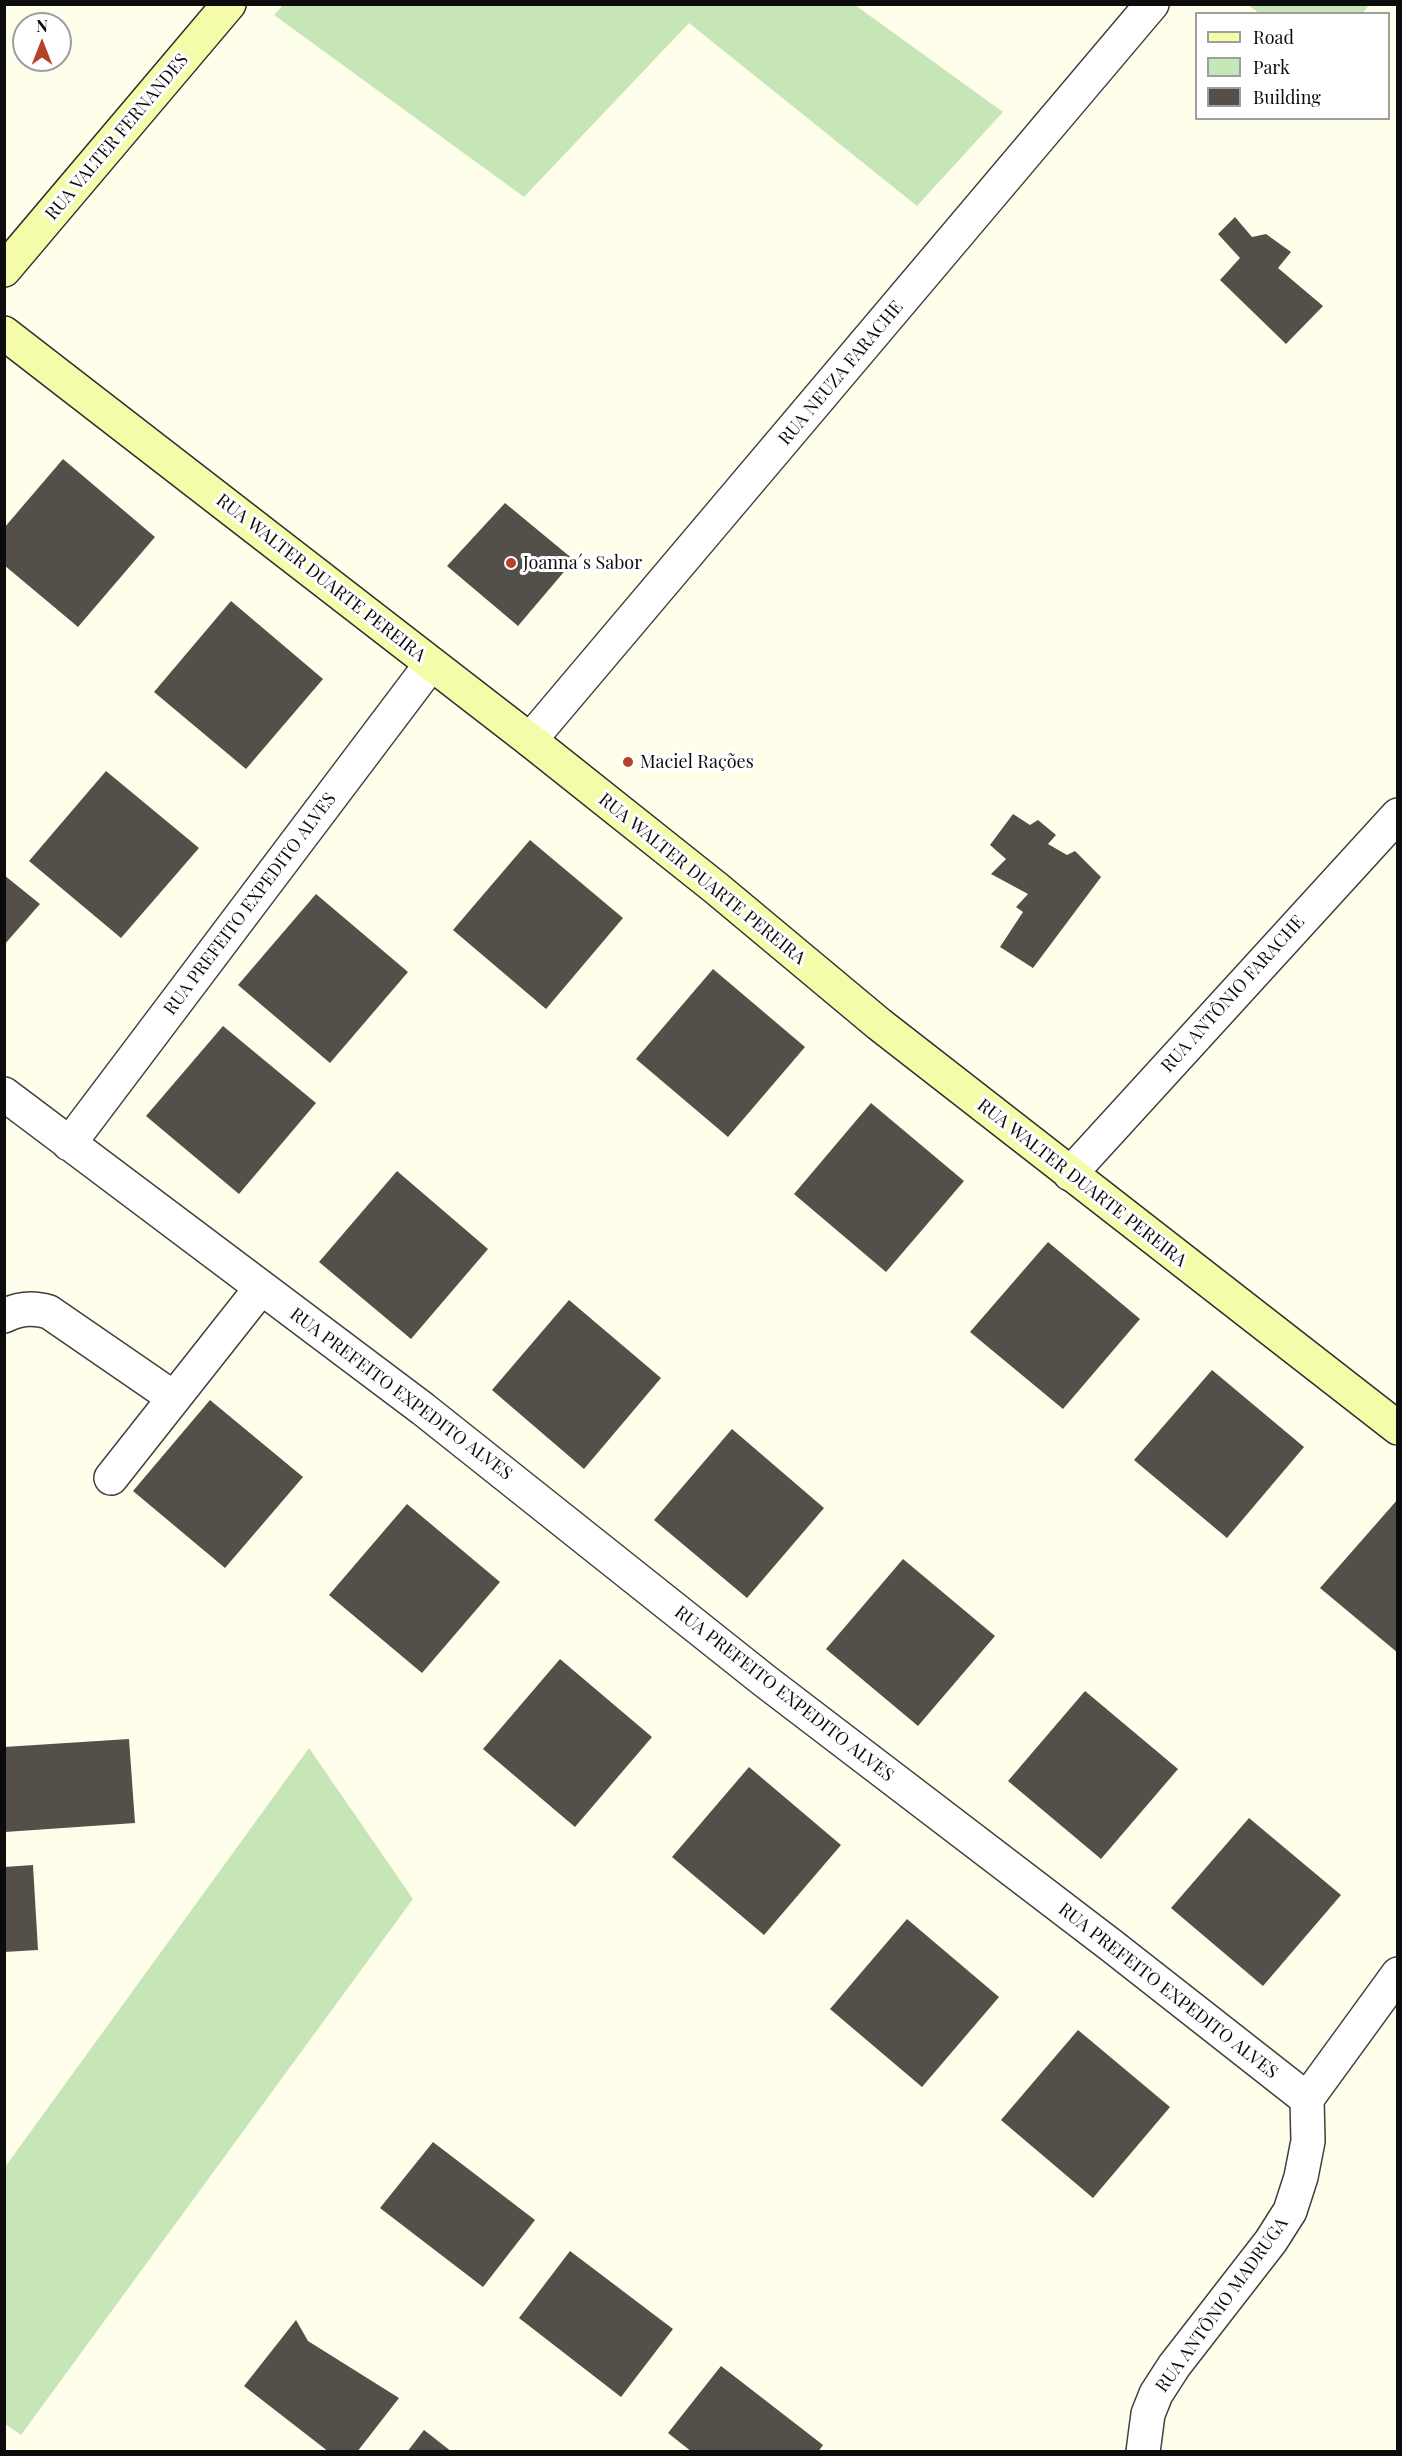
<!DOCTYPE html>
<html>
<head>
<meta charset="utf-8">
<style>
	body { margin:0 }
	#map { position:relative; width:1402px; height:2456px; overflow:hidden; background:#fefeeb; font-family:"Playfair Display",serif }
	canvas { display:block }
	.frame { position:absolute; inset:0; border:6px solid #0c0c0c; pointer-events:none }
	.legend { position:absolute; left:1195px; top:12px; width:195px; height:108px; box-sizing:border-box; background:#fff; border:2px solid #9e9e9e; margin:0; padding:8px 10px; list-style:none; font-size:18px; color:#0c0c0c }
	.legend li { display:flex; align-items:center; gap:12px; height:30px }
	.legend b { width:30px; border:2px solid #9e9e9e }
	.north { position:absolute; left:12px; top:12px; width:60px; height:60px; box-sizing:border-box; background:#fff; border:2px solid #9e9e9e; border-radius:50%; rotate:0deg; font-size:16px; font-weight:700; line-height:24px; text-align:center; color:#0c0c0c }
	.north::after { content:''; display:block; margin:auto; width:21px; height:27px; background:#b5402b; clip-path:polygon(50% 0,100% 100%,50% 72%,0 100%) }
</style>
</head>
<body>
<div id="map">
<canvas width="1402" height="2456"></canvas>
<div class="frame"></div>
<ul class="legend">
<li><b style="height:8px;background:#f4fba9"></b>Road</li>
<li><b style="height:16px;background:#c6e6b7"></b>Park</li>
<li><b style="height:16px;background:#544f49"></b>Building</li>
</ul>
<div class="north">N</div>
</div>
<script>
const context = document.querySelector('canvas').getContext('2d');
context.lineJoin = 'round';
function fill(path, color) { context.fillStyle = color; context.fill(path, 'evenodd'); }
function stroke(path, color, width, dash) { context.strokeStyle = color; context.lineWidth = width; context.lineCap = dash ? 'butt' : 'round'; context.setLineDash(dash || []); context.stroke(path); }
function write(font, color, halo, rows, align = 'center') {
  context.font = font + ' "Playfair Display",serif'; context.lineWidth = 6; context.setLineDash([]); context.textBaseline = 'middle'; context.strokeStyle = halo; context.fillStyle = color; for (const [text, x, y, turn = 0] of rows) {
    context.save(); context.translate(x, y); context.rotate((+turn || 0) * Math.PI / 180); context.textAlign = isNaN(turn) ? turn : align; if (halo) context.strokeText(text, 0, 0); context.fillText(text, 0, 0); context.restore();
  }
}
fill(new Path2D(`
	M284,4L855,5L1003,112L917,206L689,23L524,197L274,15Z
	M1248,5H1369L1362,14L1259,13Z
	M309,1748L413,1899L21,2435L5,2424V2167Z`), '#c6e6b7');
fill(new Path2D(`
	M1235,217L1252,237L1266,234L1291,252L1278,268L1323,306L1286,344L1220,280L1240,258L1218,234Z
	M63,459L155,537L78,627L4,565V528Z
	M505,503L574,560L518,626L447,566Z
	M231,601L323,679L246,769L154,692Z
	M106,771L199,848L121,938L29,861Z
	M1013,814L1030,825L1038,820L1056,835L1048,844L1067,855L1075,851L1101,877L1033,968L1000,947L1023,912L1016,907L1028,894L991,874L1006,859L990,845Z
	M530,840L623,918L546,1009L453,930Z
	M4,875L40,904L4,945Z
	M316,894L408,972L330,1063L238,985Z
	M713,969L805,1047L728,1137L636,1059Z
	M223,1026L316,1103L239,1194L146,1116Z
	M871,1103L964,1181L886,1272L794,1194Z
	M397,1171L488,1249L411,1339L319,1262Z
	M1048,1242L1140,1319L1063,1409L970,1332Z
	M569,1300L661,1378L584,1469L492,1390Z
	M1212,1370L1304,1447L1227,1538L1134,1460Z
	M210,1400L303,1477L225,1568L133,1491Z
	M732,1429L824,1508L747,1598L654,1520Z
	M1398,1499V1653L1320,1588Z
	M407,1504L500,1582L422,1673L329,1595Z
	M903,1559L995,1636L918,1726L826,1649Z
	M560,1659L652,1737L575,1827L483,1749Z
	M1085,1691L1178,1769L1101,1859L1008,1781Z
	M129,1739L135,1823L5,1832L4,1747Z
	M749,1767L841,1845L764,1935L672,1857Z
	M1249,1818L1341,1895L1263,1986L1171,1908Z
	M33,1865L38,1950L4,1952V1867Z
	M907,1919L999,1997L922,2087L830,2009Z
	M1078,2030L1170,2107L1093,2198L1001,2120Z
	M433,2142L535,2220L483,2287L380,2208Z
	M570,2251L673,2329L621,2397L519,2318Z
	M296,2320L308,2341L399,2398L357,2452H329L244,2386Z
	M721,2366L823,2445L818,2452H692L668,2433Z
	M424,2430L452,2452H407Z`), '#544f49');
const minor = new Path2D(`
	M530,740L1152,4
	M4,1094L423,1409L765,1681L1112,1946L1307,2099
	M69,1144L431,664
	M1070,1174L1398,815
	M4,1316C19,1308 33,1307 49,1312L174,1398
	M111,1478L261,1288
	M1143,2452L1148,2414L1156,2394L1174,2366L1271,2241L1290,2211L1301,2177L1308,2141L1307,2099L1398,1974`);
const secondary = new Path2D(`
	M4,270L229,4
	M4,333L530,740L716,888L879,1024L1398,1428`);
stroke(minor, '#3f3f3f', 36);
stroke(secondary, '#2e2e2e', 36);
stroke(minor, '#fff', 33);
stroke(secondary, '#f4fba9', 33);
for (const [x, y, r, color] of [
	[511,563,6,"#b5402b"],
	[628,762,6,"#b5402b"]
]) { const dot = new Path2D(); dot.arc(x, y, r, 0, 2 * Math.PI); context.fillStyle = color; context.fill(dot); stroke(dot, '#fff', 2); }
write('18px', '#0c0c0c', '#fff', [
	["RUA VALTER FERNANDES",117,137,-50],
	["RUA NEUZA FARACHE",841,373,-50],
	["RUA WALTER DUARTE PEREIRA",321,578,38],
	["RUA WALTER DUARTE PEREIRA",702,879,39],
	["RUA PREFEITO EXPEDITO ALVES",250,904,-53],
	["RUA ANTÔNIO FARACHE",1233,994,-48],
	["RUA WALTER DUARTE PEREIRA",1082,1183,38],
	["RUA PREFEITO EXPEDITO ALVES",401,1394,37],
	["RUA PREFEITO EXPEDITO ALVES",784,1694,38],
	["RUA PREFEITO EXPEDITO ALVES",1168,1991,38],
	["RUA ANTÔNIO MADRUGA",1222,2305,-54]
]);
write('18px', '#0c0c0c', '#fff', [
	["Joanna´s Sabor",523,563],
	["Maciel Rações",640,762]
], 'left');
</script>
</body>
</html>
